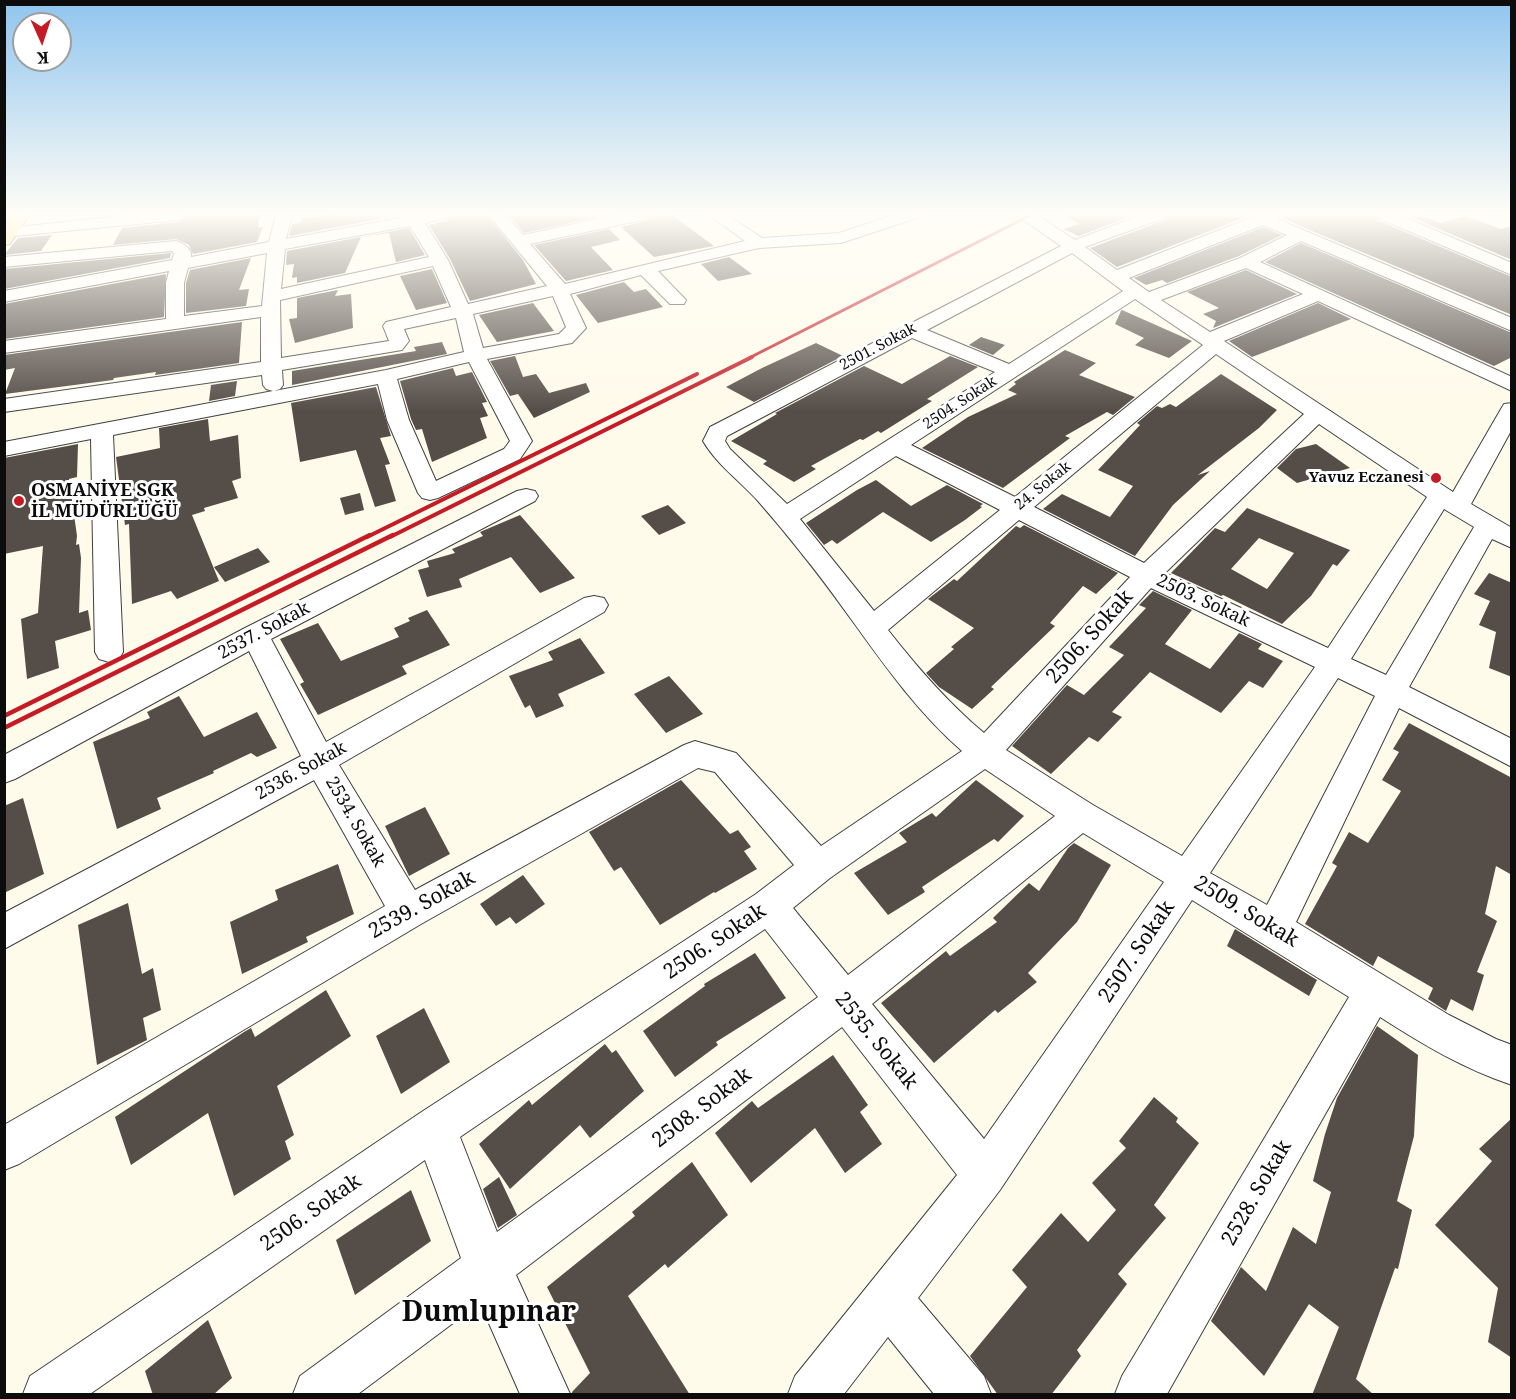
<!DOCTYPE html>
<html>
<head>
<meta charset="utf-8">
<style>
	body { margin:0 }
	#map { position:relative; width:1516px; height:1399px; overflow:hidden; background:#fffbeb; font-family:"Noto Serif",serif }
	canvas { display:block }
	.frame { position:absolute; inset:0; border:6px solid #0c0c0c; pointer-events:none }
	.north { position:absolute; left:12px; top:12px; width:60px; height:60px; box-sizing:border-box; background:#fff; border:2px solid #9e9e9e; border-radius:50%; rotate:177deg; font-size:16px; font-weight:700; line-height:24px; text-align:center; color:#0c0c0c }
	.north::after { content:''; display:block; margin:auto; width:21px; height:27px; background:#c51b26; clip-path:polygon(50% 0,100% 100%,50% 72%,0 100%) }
</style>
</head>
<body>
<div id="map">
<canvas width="1516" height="1399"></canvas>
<div class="frame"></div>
<div class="north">K</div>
</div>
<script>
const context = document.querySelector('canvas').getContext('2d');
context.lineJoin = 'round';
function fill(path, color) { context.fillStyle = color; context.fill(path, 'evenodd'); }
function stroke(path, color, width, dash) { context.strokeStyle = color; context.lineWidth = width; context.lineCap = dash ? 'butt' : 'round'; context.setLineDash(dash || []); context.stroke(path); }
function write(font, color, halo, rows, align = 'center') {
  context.font = font + ' "Noto Serif",serif'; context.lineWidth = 6; context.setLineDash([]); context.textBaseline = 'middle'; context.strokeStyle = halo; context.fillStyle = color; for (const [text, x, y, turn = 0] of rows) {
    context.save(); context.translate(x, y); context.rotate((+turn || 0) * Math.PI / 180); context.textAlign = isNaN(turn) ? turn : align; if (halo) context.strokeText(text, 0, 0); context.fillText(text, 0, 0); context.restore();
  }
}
fill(new Path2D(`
	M189,215H260L258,228L263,227L257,242L193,254L189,245L176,239L113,245L122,228L179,222Z
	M332,215H401L289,236L292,224L300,223L302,218Z
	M452,215H487L523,260L536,284L470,301L450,259L429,225L448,220Z
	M509,215H596L598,217L524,233Z
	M655,215H672L714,246L654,257L621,227L642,222Z
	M1062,215H1134L1079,236L1063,229L1080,224Z
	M1168,215H1251L1117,267L1090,248L1165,220Z
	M1283,215H1374L1377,220L1512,277V315L1281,218Z
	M1406,215H1421L1440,223L1466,216L1501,229L1512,226V260Z
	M1263,227L1282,235L1239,256L1167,283L1162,280L1146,285L1134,278Z
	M409,228L425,255L396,262L389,233L361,237Z
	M609,229L620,240L591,247L613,270L566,281L534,245Z
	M52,235L41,251L4,255L18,238Z
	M361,237L345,273L297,283V277L292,278L294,264L286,265L287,251Z
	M1301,243L1512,333V357L1494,366L1265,262Z
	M171,253L170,258L4,289V269Z
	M729,257L752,274L718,281L701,264Z
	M251,258L239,290L249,289L246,306L186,313V283L190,270Z
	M432,269L447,303L416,310L400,276Z
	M1246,270L1297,294L1213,328L1216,321L1203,314L1219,308L1187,292Z
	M166,274L164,317L4,339V304Z
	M624,282L634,292L646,289L663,307L598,323L576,295Z
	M338,290L335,296L351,294L353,328L295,343L289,319L297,318V298Z
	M533,303L554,331L497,342L479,315Z
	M1318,303L1351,319L1252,357L1229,341Z
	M1121,311L1122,310L1192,341L1169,358L1135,345L1144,338L1115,324Z
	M242,322L239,363L155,375L156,372L114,378L113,380L5,394L15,368L4,370V355Z
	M981,337L1005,345L993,355L969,345Z
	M442,342L447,354L292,385V371L416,351L414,347Z
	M816,343L843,356L754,402L726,387L762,368Z
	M1065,350L1096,363L1079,375L1135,397L1113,415L1107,412L1065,436L1070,438L1003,488L922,448L968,417L1017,394L1008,390L1016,384L1014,382Z
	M515,356L523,377L536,374L549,393L586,383L590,392L534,418L518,394L510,396L490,361Z
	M950,356L978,367L927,399L932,401L881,433L878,431L863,440L860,439L811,466L816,469L794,482L763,464L767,461L731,441L777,414L775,413L864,366L902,384Z
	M453,368L456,376L472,372L487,402L482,403L488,416L480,418L487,438L432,462L422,429L416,430L411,419L400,381Z
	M1221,374L1277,410L1259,428L1198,475L1210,471L1173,505L1135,556L1043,509L1062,494L1110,517L1133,486L1098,470L1140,425L1137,423L1157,406L1162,408L1170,404L1176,407Z
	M237,381L235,396L209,401L211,385Z
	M376,387L391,436L380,438L390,464L385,465L396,501L375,507L356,450L300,462L291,403Z
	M208,419L210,441L238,435L241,478L232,481L238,498L204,508L205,511L192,515L219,581L177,599L171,591L132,604L129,524L125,525L116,457L160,448L159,428Z
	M78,444L77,477L69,479L77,536L76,545L79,544L81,558L79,613L88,610L91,630L55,641L59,668L27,679L21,619L38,613L43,546L4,554V458Z
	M1316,444L1350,468L1297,483L1277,468L1296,449Z
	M876,480L911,506L947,485L983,504L980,506L982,507L965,520L931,542L883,512L837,544L832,540L824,545L806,523L857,490Z
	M360,493L364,510L345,515L340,498Z
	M668,505L686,523L659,535L641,516Z
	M1247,508L1350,550L1337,566L1333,564L1311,596L1282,624L1223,595L1221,596L1171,573L1215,528L1225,532ZM1259,538L1294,553L1267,589L1231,569Z
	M520,515L575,578L540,593L511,557L459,579L462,587L427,597L418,570L429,567L427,561L455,553L452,549L483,536L480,532Z
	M1024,525L1118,573L1096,594L1083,586L1050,623L1055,626L991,687L994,689L972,709L939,687L926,673L954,649L951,647L974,628L928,599L954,579L957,581L1016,526L1020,528Z
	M258,548L270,562L225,582L214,567Z
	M1489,573L1512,583V677L1489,668L1496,632L1479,625L1490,601L1474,594Z
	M1153,591L1192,610L1165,644L1210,669L1239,633L1262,644L1258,649L1283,661L1263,688L1249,681L1221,713L1150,672L1112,712L1122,717L1098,742L1089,737L1051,774L1012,746L1067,685L1084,695L1124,655L1109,647L1146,608L1139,605Z
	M427,610L450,645L402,666L407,674L318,715L300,684L304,682L280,639L318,623L341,661L399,637L394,628L410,621L408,618Z
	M580,638L605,673L558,694L564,706L536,718L530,705L525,708L509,676L553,660L548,652Z
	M669,676L703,714L666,733L634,694Z
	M179,696L204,737L257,712L277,748L257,757L251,753L213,771L214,773L157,798L161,809L117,829L93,742L150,718L147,712Z
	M1409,723L1512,778V875L1496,866L1485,914L1497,921L1477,972L1484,975L1473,1011L1451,999L1446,1011L1428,999L1433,988L1378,956L1373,966L1305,924L1337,866L1332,863L1349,832L1368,843L1401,791L1382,780L1399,752L1393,749Z
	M681,780L730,834L738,830L751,847L744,851L757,869L715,893L714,892L660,925L621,867L614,871L589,832Z
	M976,780L1024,816L998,842L994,839L922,887L925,892L888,915L854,873L907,842L899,833L932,813L936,817Z
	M23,798L44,874L4,893V806Z
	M425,807L450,854L409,876L385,826Z
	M1074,843L1111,865L1077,922L1028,973L1037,982L998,1013L995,1010L934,1063L881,1003L946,951L950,956L997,922L993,918L1029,883L1039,891L1068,848Z
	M338,864L354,914L306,937L308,942L242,974L230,922L278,900L275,890Z
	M523,875L545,904L516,924L510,917L496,926L480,904Z
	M128,903L142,974L153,968L161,1010L143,1018L147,1040L97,1065L78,925Z
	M1235,929L1317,980L1309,996L1227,946Z
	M755,953L786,998L716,1042L718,1045L675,1077L643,1031L705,986L704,984Z
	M326,990L351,1036L277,1086L294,1135L285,1141L291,1159L234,1196L208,1113L131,1165L115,1117L244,1032L251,1028L255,1037Z
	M424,1008L450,1062L401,1094L376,1036Z
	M1377,1026L1418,1055L1414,1136L1397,1201L1412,1210L1398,1269L1395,1268L1356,1379L1374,1395H1312L1339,1327L1309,1304L1264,1376L1211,1321L1241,1267L1266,1291L1293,1227L1316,1244L1331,1192L1313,1181L1325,1134L1337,1098Z
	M605,1044L612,1053L616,1050L644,1091L590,1138L580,1125L510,1189L479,1144L529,1100L532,1105Z
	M833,1055L868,1105L860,1112L882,1144L845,1173L815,1128L751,1183L715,1133L752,1101L758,1108Z
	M1154,1097L1178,1118L1176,1122L1199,1143L1154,1205L1166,1218L1118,1274L1127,1284L1077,1350L1081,1356L1051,1395H998L970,1356L1027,1287L1012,1270L1061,1213L1088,1242L1116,1210L1092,1183L1126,1148L1119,1141Z
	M1512,1118V1358L1488,1342L1498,1288L1435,1225L1492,1161L1479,1149Z
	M692,1162L728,1215L668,1268L665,1264L628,1296L690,1395H572V1392L590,1373L547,1287L635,1216L632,1212Z
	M499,1177L517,1215L498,1228L483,1189Z
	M411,1190L431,1241L355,1295L336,1240Z
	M208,1320L232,1378L213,1395H153L145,1371Z`), '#554d48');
const minor = new Path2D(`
	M129,215H187L179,220L4,237V229L9,228Z
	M276,215H292L286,239L405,217L404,215H450L448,218L425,223L448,260L468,304L547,286L489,215H506L523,235L617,215H650L642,220L530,244L565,284L745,241L709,215H728L762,238L839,233L894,215H919L917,218L841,243L759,248L658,271L686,300L684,304H670L641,275L570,294L586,328L572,343L487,359L532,441L520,459L438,498L430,500L422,498L418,493L387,420L378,384L113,435L123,652L119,659L109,662L99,659L95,652L91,439L4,456V442L273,391L266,389L263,385L262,375L4,412V399L261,362V317L4,353V341L166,319V283L169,271L4,302V291L172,260L174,254L172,251L4,267V257L176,241C183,243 193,249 191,257L269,242ZM410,226L429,257L281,289L285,249ZM267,253L262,306L184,316V283L188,268ZM433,266L451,307L386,322L383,326L389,341L281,358L280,300ZM553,296L566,327L559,334L483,348L473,314ZM456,318L464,352L386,370L274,391L280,389L283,385L282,370L402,350L409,341L404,329ZM469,362L510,441L504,449L436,481L409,420L397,379Z
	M1016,215H1037L1075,240L1142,215H1166L1164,218L1085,247L1117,270L1258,215H1281L1277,219L1512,318V331L1301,241L1260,262L1512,377V391L1318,301L1224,341L1453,492L1501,409L1504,404L1512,403V429L1471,504L1512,528V548L1492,539L1409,687L1512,739V767L1399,708L1296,922L1449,1015L1496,1039L1512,1045V1085C1464,1069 1422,1044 1380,1017L1167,1394H1115L1122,1376L1349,997L1192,900L1000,1190L918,1298L984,1376L991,1394H934L888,1337L844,1394H788L795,1376L957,1175L842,1027L516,1275L570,1394H520L480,1303L358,1394H293L300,1376L461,1258L425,1160L90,1394H23L30,1376L420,1113L756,894L794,865L715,772L698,768L421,924L19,1164L4,1170V1125L385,906L314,780L4,949V913L301,756L249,651L15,779L4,783V755L245,628L517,491L526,489L535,491L538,496L535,501L271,639L326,742L584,598L594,596L604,598L608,605L604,612L339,765L415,890L684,745L695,741L736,753L821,846L962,751C896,693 857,621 802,554C788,536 773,518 758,501C739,480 717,465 703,441L710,427L1061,246ZM1263,225L1287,235L1240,258L1149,292L1129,278ZM1072,253L1123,291L1009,364L927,330ZM1246,268L1303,294L1210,332L1161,300ZM1135,299L1203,345L1015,497L911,445ZM912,338L995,372L787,504L730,449L725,441L727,436ZM1216,354L1304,414L1144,563L1034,507ZM1319,424L1427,497L1328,648L1165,573ZM896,456L1000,510L874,611L800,519ZM1444,509L1474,527L1386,675L1351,659ZM1019,520L1130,577L984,733C947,702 917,667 888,630ZM1151,588L1315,667L1182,856L1093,805L1006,750ZM1338,678L1375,696L1267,905L1210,873ZM985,769L1055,816L848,975L793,908L830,878ZM1083,833L1164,882L984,1139L872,1004ZM765,929L818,997L497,1232L460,1137Z
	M1376,215H1399L1512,263V275L1378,218Z`);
const major = new Path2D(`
	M12,215H29L10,244L4,245V226Z`);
stroke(minor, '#3f3f3f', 2);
stroke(major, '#1d1d1d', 2);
fill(minor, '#fff');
fill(major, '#ffd45b');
stroke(new Path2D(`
	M749,358L1031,215`), '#c51b26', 3);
stroke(new Path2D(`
	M367,537L697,374
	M390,537L752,357`), '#c51b26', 4);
stroke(new Path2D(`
	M4,716L370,535
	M4,728L393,535`), '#c51b26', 4.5);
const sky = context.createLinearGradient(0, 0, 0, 411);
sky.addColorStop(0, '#90c5ef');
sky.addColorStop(0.52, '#fffdf6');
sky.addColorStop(1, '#fffdf600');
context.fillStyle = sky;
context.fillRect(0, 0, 1516, 411);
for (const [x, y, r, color] of [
	[1436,478,6,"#c51b26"],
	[19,501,6,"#c51b26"]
]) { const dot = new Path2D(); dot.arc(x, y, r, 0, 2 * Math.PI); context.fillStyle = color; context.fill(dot); stroke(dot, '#fff', 2); }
write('15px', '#0c0c0c', '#fff', [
	["2501. Sokak",878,347,-28],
	["2504. Sokak",960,403,-33],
	["24. Sokak",1043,486,-39]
]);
write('bold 15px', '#0c0c0c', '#fff', [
	["Yavuz Eczanesi",1424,478]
], 'right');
write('bold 18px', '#0c0c0c', '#fff', [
	["OSMANİYE SGK",31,491],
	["İL MÜDÜRLÜĞÜ",31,512]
], 'left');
write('18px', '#0c0c0c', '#fff', [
	["2503. Sokak",1203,601,25],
	["2537. Sokak",264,631,-28],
	["2536. Sokak",301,771,-29],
	["2534. Sokak",355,822,60]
]);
write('21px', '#0c0c0c', '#fff', [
	["2506. Sokak",1090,637,-48],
	["2539. Sokak",422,905,-29],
	["2509. Sokak",1246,912,31],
	["2506. Sokak",715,942,-34],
	["2507. Sokak",1137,952,-56],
	["2535. Sokak",876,1041,51],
	["2508. Sokak",702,1108,-37],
	["2528. Sokak",1257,1193,-60],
	["2506. Sokak",311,1213,-35]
]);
write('bold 28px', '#0c0c0c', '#fff', [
	["Dumlupınar",489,1313]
]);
</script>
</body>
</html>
